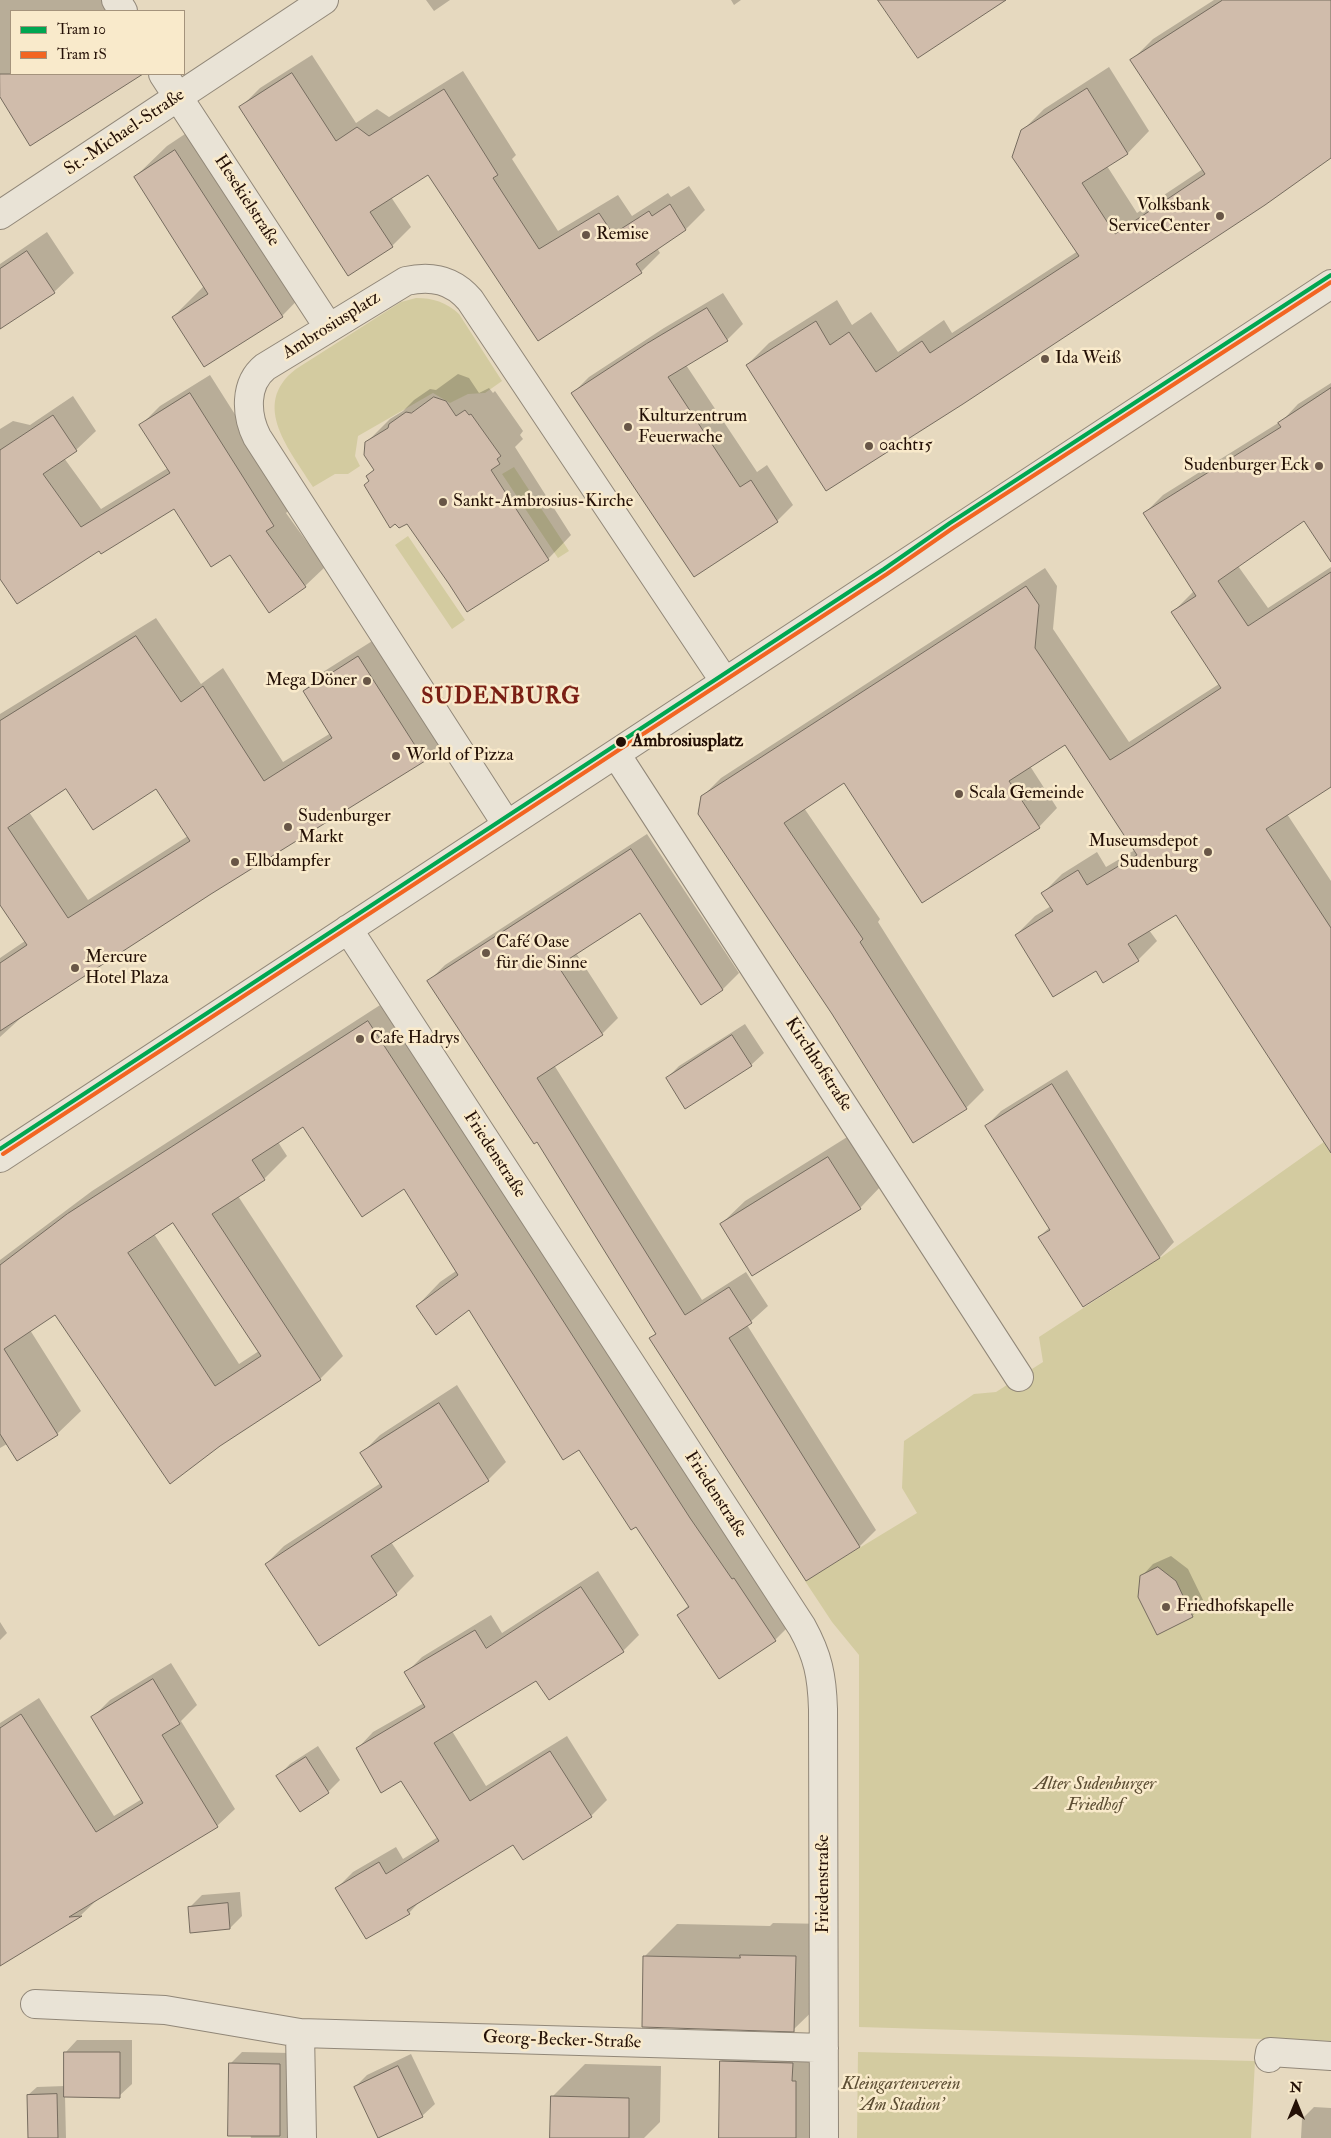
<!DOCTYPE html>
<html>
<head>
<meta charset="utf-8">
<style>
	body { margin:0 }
	#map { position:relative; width:1331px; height:2138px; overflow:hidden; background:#e6d9bf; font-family:"IM FELL Double Pica",serif }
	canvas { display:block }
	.legend { position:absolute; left:10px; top:10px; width:175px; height:65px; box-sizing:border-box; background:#f9eacb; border:1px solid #a4937c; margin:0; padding:6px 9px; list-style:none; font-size:15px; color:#241006 }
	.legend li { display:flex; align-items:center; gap:10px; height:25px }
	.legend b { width:25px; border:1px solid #a4937c }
	.north { position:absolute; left:1271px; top:2078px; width:50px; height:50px; -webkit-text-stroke:4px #f9eacb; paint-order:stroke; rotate:0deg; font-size:14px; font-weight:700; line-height:20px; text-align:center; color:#241006 }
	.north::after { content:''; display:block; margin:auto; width:18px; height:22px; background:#241006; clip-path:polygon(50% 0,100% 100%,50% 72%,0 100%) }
</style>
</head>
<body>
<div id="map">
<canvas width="1331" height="2138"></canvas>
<ul class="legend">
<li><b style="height:6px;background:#00a651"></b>Tram 10</li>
<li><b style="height:6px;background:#f26522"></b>Tram 1S</li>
</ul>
<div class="north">N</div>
</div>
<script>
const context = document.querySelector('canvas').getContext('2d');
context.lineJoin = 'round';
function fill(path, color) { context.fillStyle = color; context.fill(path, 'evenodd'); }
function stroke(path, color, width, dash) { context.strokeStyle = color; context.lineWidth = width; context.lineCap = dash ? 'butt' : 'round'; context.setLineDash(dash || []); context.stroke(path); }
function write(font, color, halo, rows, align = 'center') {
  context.font = font + ' "IM FELL Double Pica",serif'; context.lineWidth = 5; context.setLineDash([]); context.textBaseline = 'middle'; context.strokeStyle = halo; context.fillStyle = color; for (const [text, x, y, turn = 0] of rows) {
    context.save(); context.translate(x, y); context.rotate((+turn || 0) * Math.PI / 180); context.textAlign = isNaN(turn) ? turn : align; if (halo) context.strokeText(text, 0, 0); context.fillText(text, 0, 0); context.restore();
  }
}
fill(new Path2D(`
	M416,298C433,298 446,302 459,314L502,381L485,393L468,394L450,403L433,393L358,436L355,456L360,466L348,474H335L313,487C291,451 249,405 296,369L401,302Z
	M514,467L569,551L558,558L502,474Z
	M408,536L465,620L452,629L395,545Z
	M1331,1137V2041L859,2027V1655L832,1622L805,1581L917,1513L902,1488L904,1441L974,1394L996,1392L1043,1362L1039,1337L1160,1258Z
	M858,2052L1255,2061L1251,2138H857Z`), '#d3cba0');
fill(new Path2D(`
	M0,0H107L110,11H11V74H137L129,81L0,95Z
	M426,0H450L434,11Z
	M731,0H741L734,5Z
	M1214,0H1331V157L1264,204L897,446L827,489L747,365L769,343L837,300L852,325L871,312L898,352L944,320L952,333L1078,251L1022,131L1044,109L1109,67L1149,131L1128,153L1107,166L1137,213L1203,169L1132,60L1153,39Z
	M312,55L356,123L377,109L389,117L463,71L516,155L512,159L558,231L618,195L632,216L668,193L671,197L689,186L705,210L686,229L657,248L660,253L641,272L538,339L429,173L391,197L411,227L392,246L241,107L260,88Z
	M206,120L313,284L282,316L173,317L204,286L135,177L167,146Z
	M47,232L74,273L54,292L0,327V264Z
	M723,293L743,324L727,340L686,365L757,472L767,465L793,505L777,521L695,575L573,393L589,377L664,328Z
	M458,374L469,378L479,393L489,388L493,393L495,391L523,431L520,435L523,439L515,447L571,535L548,559L407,522L367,476L375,469L366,443L390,419L403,411L414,400L430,389L436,390Z
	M210,375L293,506L286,513L325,567L305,586L270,611L230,553L174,508L99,549L0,576V429L13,421L30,425L73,396L96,431L76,450L64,458L101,509L168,468L141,425L160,406Z
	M1331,383V559L1304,520L1238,566L1268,608L1331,567V786L1287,814L1331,881V1135L1176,913L1149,930L1157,941L1138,960L1096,969L1016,935L1035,916L1051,906L1043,893L1062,874L1097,852L1106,867L1135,850L1066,743L1030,766L1057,808L1039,827L844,782L804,808L880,919L878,922L984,1090L966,1108L702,797L721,778L1045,568L1057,586L1053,629L1129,742L1219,684L1173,612L1194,591L1144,514L1163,495L1283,420L1298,404Z
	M156,618L201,684L223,668L283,762L331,733L304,691L323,672L377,638L443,741L424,760L210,893L24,1015L0,1037V958L25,941L0,903V714ZM66,787H157L188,836L88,900L29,812Z
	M647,834L739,973L723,989L701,1003L640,911L576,953L618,1018L602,1034L554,1065L702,1300L746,1272L768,1306L747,1325L876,1530L860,1546L651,1338L657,1332L538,1140L429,981L445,965Z
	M391,998L798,1617L775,1640L678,1615L689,1605L637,1525L470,1308L417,1306L440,1282L456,1271L404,1188L303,1125L278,1142L287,1156L264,1179L238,1196L343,1356L320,1379L219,1445L55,1314L30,1330L81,1411L57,1434L7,1444L0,1448V1260L92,1191ZM174,1221L259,1351L239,1364L154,1234Z
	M745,1024L764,1053L751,1065L686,1107L667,1078L679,1066Z
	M1067,1070L1174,1242L1160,1257L1084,1306L1039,1237L1050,1227L986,1126L1001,1111Z
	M852,1134L883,1184L860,1208L721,1224L745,1201Z
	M457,1385L506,1462L488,1480L391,1542L414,1576L396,1594L266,1564L284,1546L381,1483L362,1453L380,1435Z
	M1171,1556L1188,1569L1205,1604L1192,1616L1141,1577L1153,1564Z
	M598,1571L639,1635L623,1651L537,1680L452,1731L486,1786L567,1736L607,1800L591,1816L513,1843L422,1899L409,1913L337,1888L353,1872L396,1847L403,1859L438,1837L402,1779L357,1749L373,1732L424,1703L406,1673L422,1657L491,1615L502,1633Z
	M0,1622L7,1633L0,1640Z
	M171,1663L197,1705L181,1721L235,1809L217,1826L99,1898L81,1915L3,1963L0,1959V1723L39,1698L114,1816L142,1799L92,1718L110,1700Z
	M318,1746L340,1780L328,1792L278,1776L290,1764Z
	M240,1892L242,1916L230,1928L190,1907L202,1895Z
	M773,1923L828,1924L826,1998L793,2030L645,1956L677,1924L770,1926Z
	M77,2040H132V2084L119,2096H65L66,2138H29L28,2095L37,2087L65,2086V2053Z
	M738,2044L809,2046V2065H813L812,2138H720L721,2061Z
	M242,2052L291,2053V2138H251L230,2064Z
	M411,2054L435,2104L422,2116L355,2087L367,2075Z
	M585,2064L661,2066L660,2122L644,2138H551L552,2097Z
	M1314,2107L1331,2108V2138H1301L1302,2119Z`), '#0003');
const building = new Path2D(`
	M878,0H1006L918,58Z
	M1223,0H1331V158L1265,205L963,404L826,491L746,365L816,321L830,345L849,332L876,372L922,341L930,353L1079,256L1012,157L1021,130L1087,88L1128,154L1082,183L1115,234L1205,174L1130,60Z
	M292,73L336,141L357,127L369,136L444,89L498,175L493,178L539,249L599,213L613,234L649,211L652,216L670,204L686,230L636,264L642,273L538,341L428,175L370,212L393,247L348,276L239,107Z
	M0,74H143L30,146L0,97Z
	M175,150L283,317L204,367L172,317L208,294L134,177Z
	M27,251L55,293L0,329V269Z
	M707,308L728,341L668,377L740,487L751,480L778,522L694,577L571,393L646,344Z
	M1331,388V562L1304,521L1218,581L1248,626L1331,572V787L1266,829L1331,928V1153L1176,915L1128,944L1139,961L1103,983L1096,971L1053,997L1015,935L1053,911L1041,893L1078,870L1087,885L1137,855L1065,745L1009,781L1040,828L922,903L844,783L784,823L863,939L860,942L967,1109L913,1143L832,1014L698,814L701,796L1026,586L1039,605L1035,648L1110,760L1134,745L1221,688L1171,612L1196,596L1143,513L1281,427L1278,423Z
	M190,393L274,526L266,531L306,587L269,613L230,555L211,567L174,509L101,554L99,551L17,604L0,579V450L53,415L77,451L43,474L81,527L170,473L139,425Z
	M434,397L446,401L456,416L465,410L469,415L471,414L501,456L497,459L500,464L491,470L549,560L467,612L449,584L407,524L399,528L395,524L390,528L364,485L369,481L366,476L374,470L364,455L365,442L388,428L389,424L406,412L411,413Z
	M136,636L181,702L203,686L264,781L332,738L303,691L358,656L425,761L211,894L0,1031V963L27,945L0,905V721ZM66,789L93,830L156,789L190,841L68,918L8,828Z
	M631,849L723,990L701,1005L640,913L558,966L603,1035L537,1078L685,1315L729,1287L752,1323L729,1338L860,1547L806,1581L649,1338L656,1334L537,1142L534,1144L427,981Z
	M368,1021L531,1271L690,1518L732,1579L734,1578L776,1641L719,1679L677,1615L689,1607L636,1527L631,1530L579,1450L563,1460L469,1310L436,1335L416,1306L458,1275L404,1189L362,1217L303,1127L252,1160L265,1180L212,1214L321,1380L220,1446L170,1484L55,1315L4,1349L58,1435L17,1461L0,1434V1265L67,1214ZM173,1223L261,1356L215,1386L128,1253Z
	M732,1035L752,1066L685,1109L666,1078Z
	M1052,1084L1160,1258L1083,1307L1038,1237L1050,1230L985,1126Z
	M828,1157L861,1209L752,1276L720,1224Z
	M439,1403L489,1481L371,1556L397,1595L319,1646L265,1564L382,1487L360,1453Z
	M1158,1567L1176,1581L1193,1617L1157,1635L1138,1597L1140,1576Z
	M581,1587L624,1652L549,1700L536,1681L434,1743L470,1801L550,1751L592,1817L523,1860L513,1845L407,1910L410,1914L366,1939L335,1888L379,1862L386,1874L439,1841L401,1781L381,1793L356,1748L425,1707L404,1672L475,1630L486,1648Z
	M153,1679L180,1724L162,1735L218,1827L69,1917L82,1916L0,1966V1728L21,1714L96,1832L143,1803L91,1717Z
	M306,1757L329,1793L300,1812L276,1776Z
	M228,1903L230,1929L190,1933L188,1907Z
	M740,1955L796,1956L794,2032L642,2027L643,1956L740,1958Z
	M64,2052H120V2098L64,2097Z
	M720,2061L793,2063L792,2081H796V2138H719Z
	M229,2063L280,2064V2136H228Z
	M398,2066L423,2117L378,2138L354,2087Z
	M57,2094L58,2138H28L27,2095Z
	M551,2096L629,2098V2138H550Z`);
fill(building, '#d0bcab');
stroke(building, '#766c5f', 1);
const minor = new Path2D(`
	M116,0L123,11
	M163,74L329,328
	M0,215L324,0
	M616,754L1019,1377
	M507,825L257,437C246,415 244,384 265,367L406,281C432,275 453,280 470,300L725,682
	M348,929L802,1627C818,1656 822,1676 823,1709L824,2138
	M0,1158L1331,284
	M35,2004L165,2010L300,2033L824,2048
	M300,2033L302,2138
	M1269,2058L1270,2052L1331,2056`);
stroke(minor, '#918778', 30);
stroke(minor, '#e9e3d6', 28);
stroke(new Path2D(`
	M0,1149L884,569L950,523L1331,275`), '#00a651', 4);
stroke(new Path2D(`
	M3,1154L887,574L953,528L1331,282`), '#f26522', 4);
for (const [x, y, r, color] of [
	[1220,216,5,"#685647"],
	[586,235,5,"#685647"],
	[1045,359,5,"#685647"],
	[628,427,5,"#685647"],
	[869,446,5,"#685647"],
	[1319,466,5,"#685647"],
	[443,502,5,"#685647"],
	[367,681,5,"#685647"],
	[621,742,6,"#241006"],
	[396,756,5,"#685647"],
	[959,794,5,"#685647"],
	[288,827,5,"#685647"],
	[1208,852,5,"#685647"],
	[235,862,5,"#685647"],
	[486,953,5,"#685647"],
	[75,968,5,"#685647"],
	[360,1039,5,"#685647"],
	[1166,1607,5,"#685647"]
]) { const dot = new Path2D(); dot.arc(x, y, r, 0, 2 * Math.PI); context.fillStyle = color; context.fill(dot); stroke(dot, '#f9eacb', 2); }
write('18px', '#241006', '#f9eacb', [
	["St.-Michael-Straße",125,133,-34],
	["Hesekielstraße",246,201,57],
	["Ambrosiusplatz",332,326,-32],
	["Kirchhofstraße",818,1065,57],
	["Friedenstraße",494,1155,57],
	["Friedenstraße",715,1495,57],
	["Friedenstraße",824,1884,-90],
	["Georg-Becker-Straße",562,2041,2]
]);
write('18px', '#241006', '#f9eacb', [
	["Volksbank",1210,206,"right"],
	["ServiceCenter",1210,227,"right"],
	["Remise",596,235],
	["Ida Weiß",1055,359],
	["Kulturzentrum",638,417],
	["Feuerwache",638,438],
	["0acht15",879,446],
	["Sudenburger Eck",1309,466,"right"],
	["Sankt-Ambrosius-Kirche",453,502],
	["Mega Döner",357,681,"right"],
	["World of Pizza",406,756],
	["Scala Gemeinde",969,794],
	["Sudenburger",298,817],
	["Markt",298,838],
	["Museumsdepot",1198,842,"right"],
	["Sudenburg",1198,863,"right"],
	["Elbdampfer",245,862],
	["Café Oase",496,943],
	["für die Sinne",496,964],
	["Mercure",85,958],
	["Hotel Plaza",85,979],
	["Cafe Hadrys",370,1039],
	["Friedhofskapelle",1176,1607]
], 'left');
write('bold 18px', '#241006', '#f9eacb', [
	["Ambrosiusplatz",632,742]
], 'left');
write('italic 18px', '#5c4d33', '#f9eacb', [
	["Alter Sudenburger",1095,1785],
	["Friedhof",1095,1806],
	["Kleingartenverein",901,2085],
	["'Am Stadion'",901,2106]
]);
context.letterSpacing = '1px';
write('bold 22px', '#7a1f14', '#f9eacb', [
	["SUDENBURG",501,698]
]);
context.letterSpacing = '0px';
</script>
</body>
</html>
